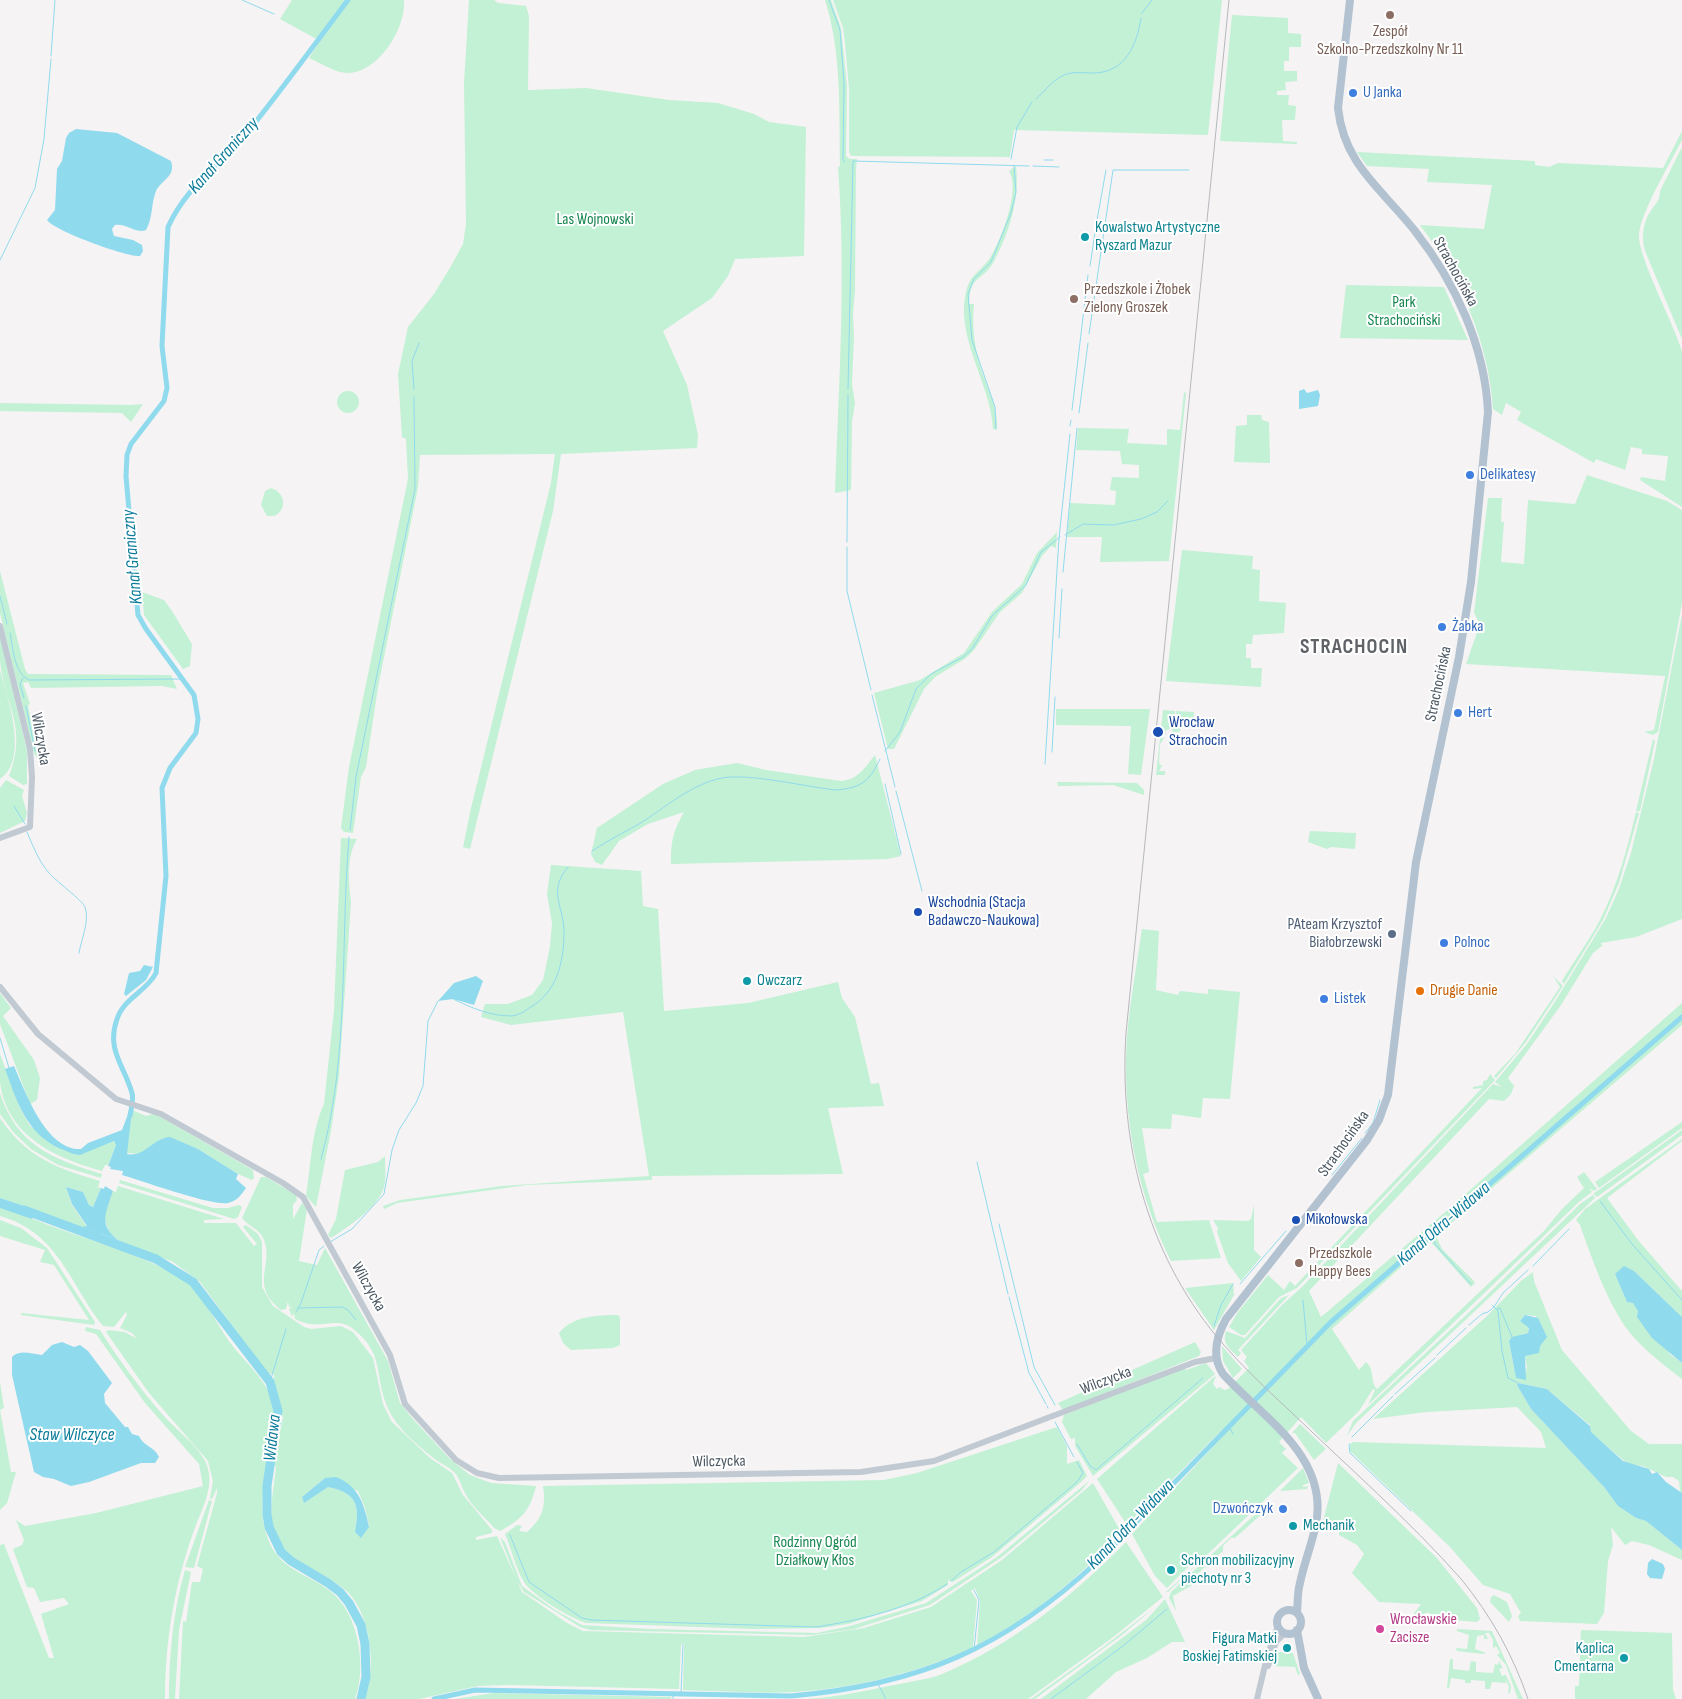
<!DOCTYPE html>
<html>
<head>
<meta charset="utf-8">
<style>
	body { margin:0 }
	canvas { display:block; background:#f5f3f3 }
</style>
</head>
<body>
<canvas width="1682" height="1699"></canvas>
<script>
const context = document.querySelector('canvas').getContext('2d');
context.lineJoin = 'round';
function fill(path, color) { context.fillStyle = color; context.fill(path, 'evenodd'); }
function stroke(path, color, width, dash) { context.strokeStyle = color; context.lineWidth = width; context.lineCap = dash ? 'butt' : 'round'; context.setLineDash(dash || []); context.stroke(path); }
function write(font, color, halo, rows, align = 'center') {
  context.font = font + ' "Sofia Sans Condensed",sans-serif'; context.lineWidth = 4; context.setLineDash([]); context.textBaseline = 'middle'; context.strokeStyle = halo; context.fillStyle = color; for (const [text, x, y, turn = 0] of rows) {
    context.save(); context.translate(x, y); context.rotate((+turn || 0) * Math.PI / 180); context.textAlign = isNaN(turn) ? turn : align; if (halo) context.strokeText(text, 0, 0); context.fillText(text, 0, 0); context.restore();
  }
}
fill(new Path2D(`
	M292,0H404C406,28 380,70 350,73C337,74 320,63 309,58L320,41L280,19Z
	M469,0H494L498,3L526,6L529,16L528,90L586,88L669,100L718,103L754,114L769,122L806,127L804,256L735,259L728,276L712,298L663,331L687,385L698,435L697,448L561,454L553,511L470,849L463,847L471,808L551,483L555,454L420,455L418,487L378,687L366,767L361,777L353,833L344,832L341,828L349,767L408,479L406,439L402,437L398,374L408,327L434,294L451,266L463,244L466,224L464,83Z
	M825,0H831L841,28L847,86L846,156L850,159H857L856,169L855,290L853,314L854,337L852,384L855,403L852,422L851,490L835,493C839,385 846,275 838,167L840,166C839,110 842,54 825,0Z
	M833,0H1222L1208,135L1014,130L1010,157L851,156L849,152V89L845,43L843,28Z
	M1232,15L1288,18V33L1301,34V47H1289V61H1284V71H1297V81L1285,82L1286,90L1277,91V95H1289L1288,105L1296,106L1295,120H1282L1283,141L1297,142V144L1220,141Z
	M1682,131V140C1671,162 1640,213 1639,235C1638,257 1674,324 1682,351V507L1640,480L1641,477L1665,481L1668,456L1642,454V449L1631,447L1625,470L1596,459L1594,463L1517,420L1521,412L1506,403L1502,415L1493,409C1489,343 1460,277 1420,225L1484,229L1492,185L1427,182L1429,169L1367,166L1357,152L1535,161V165L1549,167L1558,163L1663,168Z
	M1682,147V339L1645,251C1641,237 1643,223 1650,212C1655,204 1660,201 1660,191Z
	M1016,166C1020,199 1009,234 993,263C981,283 970,274 969,304H974C972,324 974,343 979,362C986,388 998,402 997,430L993,429C991,382 953,336 967,288C971,274 983,269 990,258C1001,240 1021,189 1009,171Z
	M1346,285L1444,287L1468,340L1340,338Z
	M337 402a11 11 0 1 1 22 0a11 11 0 1 1-22 0Z
	M1184,392L1186,393L1169,561L1100,562L1102,537H1067L1070,503L1115,505L1116,491L1110,490L1112,477L1139,478V465L1122,464L1120,451L1076,450L1078,428L1129,429L1127,443L1167,445V429L1180,430Z
	M0,403L131,405L143,404L131,422L122,413L0,411Z
	M1247,415H1261L1262,420L1269,422L1270,463L1234,462L1236,426L1247,425Z
	M1587,475L1667,501L1682,510V603L1658,732L1653,735L1644,732L1654,730L1665,676L1466,664L1480,624L1474,613L1488,498H1502L1501,522H1504L1501,562L1524,564L1528,500L1575,504Z
	M271,488C285,492 288,510 274,516H267L261,505L265,491Z
	M1057,532L1056,548L1051,546L1042,556L1022,593L1000,612L974,650L966,658L935,677L924,689L894,749H888L874,693L920,680L964,653L992,612L1022,584L1037,553Z
	M1182,550L1253,556L1252,569L1260,570L1259,601L1286,603L1284,633L1253,635L1252,644H1246V658H1251V668H1262L1261,687L1166,681Z
	M0,571L25,669L28,674L171,675L177,689L162,686L31,688L28,682L23,683L30,704L28,705L39,761L34,753L0,613Z
	M142,592L164,600L172,611L192,644L190,666L183,669L144,615Z
	M1682,614V919L1636,937L1601,943L1602,946L1593,953L1561,1005L1508,1078L1514,1086L1511,1094L1504,1101L1489,1099L1309,1291L1321,1317L1443,1214L1682,1003V1025L1436,1236L1442,1249L1473,1280L1475,1283L1471,1287L1430,1241L1332,1329L1359,1370L1366,1362C1375,1370 1370,1382 1377,1389L1544,1231L1562,1209L1584,1188L1577,1177L1584,1172L1597,1189L1594,1191L1589,1188L1592,1192L1580,1201L1368,1405L1375,1390L1373,1389L1359,1411L1326,1443L1301,1417L1279,1442L1286,1449L1282,1453L1298,1468L1168,1592H1166L1195,1566L1192,1563L1167,1588L1155,1576L1132,1534L1223,1436L1219,1433L1127,1525L1097,1479L1214,1377L1216,1376L1213,1384L1217,1389L1220,1387L1224,1390L1228,1389L1249,1368L1244,1361L1247,1357L1241,1350L1283,1304L1302,1287L1493,1084L1502,1087L1495,1082L1527,1044L1556,1000L1606,918L1619,889L1631,853L1654,759Z
	M0,637L27,751V784L23,785L9,776C28,728 5,706 0,661C0,653 0,645 0,637Z
	M0,670C7,697 30,759 0,779Z
	M1056,709H1150L1141,775L1128,774L1131,726L1056,725Z
	M1163,710L1175,711V719L1178,724L1181,723L1177,721L1176,711L1194,712L1193,727L1184,728L1183,725L1179,732H1173L1171,728L1165,731L1166,735L1163,733L1161,736L1164,738L1160,744L1159,763L1162,766L1159,771H1165V775H1156Z
	M1653,739L1655,741L1640,811H1636Z
	M875,755L901,856L888,859L671,864C671,840 673,832 684,812L648,824L619,841L602,865L595,862L591,854L597,828L663,784L695,770L737,763L766,770L841,781C858,780 865,767 875,755Z
	M6,780L24,790L22,796L27,813L25,821L0,833V788Z
	M1057,782L1137,783L1144,790V795L1113,785L1058,786Z
	M1636,812L1639,813L1619,883L1603,920L1564,984L1562,981C1574,961 1588,942 1599,922C1617,887 1627,850 1636,812Z
	M1310,831L1356,833L1355,849L1331,847L1327,849L1308,842Z
	M341,838L357,839C346,857 349,881 351,902L339,1076L331,1131L316,1207L306,1196C311,1166 311,1132 324,1104L334,1010Z
	M551,865L641,871L643,906L658,909L664,1011L748,1003L838,982L842,998L855,1017L871,1084L879,1083L884,1106L828,1108L843,1174L652,1176V1180L527,1185L397,1203L384,1209L383,1206L400,1200L502,1186L649,1176L623,1012L511,1025L481,1017L485,1004H508L532,995L543,980L550,947L552,923L547,894Z
	M1142,929L1159,931L1156,990L1178,995L1180,991L1208,994V989L1240,992L1230,1099L1203,1098L1201,1118L1172,1114L1171,1129L1142,1128L1149,1172L1143,1174L1157,1222L1209,1220L1221,1258L1171,1261C1139,1197 1125,1129 1126,1058C1127,1015 1136,971 1142,929Z
	M1553,976L1563,986L1526,1042L1496,1078L1494,1076L1515,1054L1560,987Z
	M0,993L11,1008L3,1016L34,1060L40,1078L37,1100L30,1104L0,1024Z
	M0,1054L21,1110L30,1126L76,1155L114,1141L116,1145L108,1165H105L102,1171C56,1158 7,1137 0,1082C0,1073 0,1063 0,1054Z
	M1490,1074L1495,1080L1297,1288L1279,1297L1245,1335H1241L1229,1327L1238,1312L1268,1275L1284,1290L1290,1281L1295,1286L1482,1088L1473,1089V1087L1483,1085V1081L1487,1080Z
	M0,1093C17,1146 53,1159 102,1174L101,1178L58,1165L31,1149L14,1133L0,1114Z
	M132,1110L146,1116L153,1114L157,1115L253,1170L254,1178L252,1180L238,1174L198,1149L163,1138L141,1154L126,1153Z
	M0,1118C26,1157 56,1168 100,1181L98,1187L101,1188L93,1207L89,1205L83,1192L66,1187L72,1205L87,1227H82L0,1198Z
	M1682,1122V1128L1599,1188L1595,1182Z
	M1682,1130V1135L1671,1143L1597,1197L1593,1194Z
	M1682,1139V1141L1607,1198L1638,1240L1682,1291V1317L1634,1271L1615,1274L1627,1302L1633,1303L1671,1355L1682,1363V1379C1664,1365 1645,1351 1630,1333C1608,1305 1592,1259 1580,1225L1576,1220L1585,1209Z
	M385,1156C385,1165 386,1174 385,1183C382,1205 348,1227 331,1238L328,1235L336,1219L345,1170L378,1162Z
	M261,1177H266L296,1195L297,1200L293,1205V1219L302,1203L307,1209L299,1261L317,1265L325,1248L388,1361L400,1403L412,1418L450,1459L470,1475L491,1483L536,1486C530,1511 522,1519 500,1531L494,1528C485,1517 471,1506 465,1493C461,1486 460,1479 455,1473C449,1467 442,1464 436,1460C418,1446 395,1427 387,1406C374,1375 385,1353 352,1328C334,1315 317,1333 294,1318L295,1316L293,1314L292,1317L289,1309L292,1307H289L288,1301L286,1309L281,1310C249,1285 274,1265 264,1240C260,1229 249,1227 242,1218Z
	M120,1180L213,1208H228L239,1205L242,1207L238,1217L234,1219L119,1183Z
	M118,1186L224,1219L204,1220V1223H236L254,1246L257,1244L243,1227L246,1225L258,1234L262,1242V1287L273,1306L304,1327L311,1329L341,1326L353,1332L373,1358L383,1404L392,1422L430,1458L452,1473L463,1495L492,1530V1533L476,1537V1540L497,1536L522,1592L567,1623L583,1631L804,1637L864,1628L931,1607L1002,1560L1093,1483L1121,1532C1079,1578 1032,1617 977,1646L980,1601L975,1588L971,1591L977,1600L973,1648C916,1673 857,1688 795,1692C758,1694 720,1691 683,1690L684,1644L681,1645L679,1689L507,1685L478,1686L419,1699H365C377,1668 371,1609 343,1588C321,1571 288,1564 276,1538C267,1515 274,1490 276,1466L273,1465L283,1417L273,1382L274,1374H268L200,1282L173,1262L118,1240L109,1232L104,1216L113,1191L116,1192ZM325,1478L358,1491L365,1508L369,1527L355,1532C360,1505 357,1493 328,1487L304,1502L302,1497Z
	M1593,1195L1595,1198L1356,1423L1347,1436L1353,1421L1481,1301L1580,1204Z
	M1254,1205V1250L1261,1257L1241,1281L1228,1263L1217,1232L1218,1228L1213,1220L1248,1221L1251,1219Z
	M0,1208C18,1212 37,1221 54,1227C89,1240 166,1262 192,1287C210,1305 219,1330 235,1349C252,1369 275,1389 275,1416C274,1460 250,1502 271,1546C284,1571 310,1575 330,1591C359,1613 367,1667 355,1699H179L183,1621L186,1622L192,1582H200L203,1569L197,1566L217,1493V1488L212,1499L210,1498L213,1481L208,1461L149,1393L106,1332L108,1330L125,1332L137,1339L132,1333L120,1328L127,1315L126,1312L114,1327L103,1326C69,1283 59,1233 0,1216Z
	M0,1220L21,1228L47,1248L95,1322L94,1325L21,1315V1313L89,1320L54,1265L40,1262L45,1250L0,1236Z
	M1533,1272L1534,1281L1562,1350L1631,1431L1649,1444H1682V1493L1680,1492L1679,1481L1673,1477H1666L1643,1466L1628,1464L1590,1432V1425L1547,1389L1518,1383L1517,1385L1531,1409L1604,1487L1618,1506L1636,1518L1646,1521L1682,1550V1560L1649,1545L1632,1541L1625,1545L1611,1527L1613,1545L1608,1561L1604,1613L1597,1624L1520,1621L1518,1616L1521,1613L1510,1594L1483,1585L1450,1547L1350,1451V1444L1353,1442L1546,1448L1541,1432L1517,1407L1426,1412L1373,1419L1487,1316L1521,1281ZM1525,1315L1536,1316L1545,1340L1525,1356L1527,1367L1524,1379L1520,1377L1516,1378L1509,1341L1522,1334L1528,1333L1529,1327L1520,1321Z
	M1233,1283L1234,1295L1214,1330L1185,1288Z
	M1289,1295L1238,1350L1241,1353L1238,1357C1229,1348 1222,1344 1226,1331L1245,1338L1281,1298Z
	M618,1315L620,1318V1345L613,1348L571,1350L563,1343L559,1333C573,1316 597,1315 618,1315Z
	M86,1327L100,1330C119,1360 140,1389 163,1415C176,1430 198,1445 206,1463C215,1484 204,1505 196,1525C175,1581 165,1639 165,1699H0V1545L4,1544L49,1658H54L41,1614L69,1604L64,1598L40,1602L34,1588L27,1587L13,1549L22,1545L24,1540L16,1520L25,1526L96,1513L203,1486L199,1464L145,1403L96,1334L85,1331Z
	M1195,1342L1201,1352L1199,1356L1063,1410L1058,1403Z
	M1222,1346L1242,1369L1233,1378L1223,1361Z
	M1206,1363L1215,1374L1214,1375L1093,1476L1075,1446V1438L1071,1439L1062,1422L1064,1415L1184,1368L1186,1370Z
	M0,1382L4,1408L0,1410L11,1472H16L7,1503L0,1510Z
	M1300,1424L1326,1449L1314,1460L1295,1433H1292Z
	M1057,1427L1067,1446V1464L1079,1460L1087,1476L1080,1483L992,1557L953,1582L948,1580V1585L922,1601L848,1624L821,1628L753,1629L586,1623C570,1618 533,1596 524,1582C515,1567 512,1550 505,1534L517,1525L522,1526L519,1531L527,1532C543,1518 546,1506 543,1486L884,1480L917,1473Z
	M1338,1463L1436,1557L1477,1608L1480,1619L1477,1622L1430,1618L1429,1612L1423,1614L1419,1620H1411L1412,1616L1421,1604L1379,1602L1352,1573L1364,1554L1357,1545L1339,1535V1528L1323,1521Z
	M1303,1468L1309,1483L1303,1485V1487L1308,1486L1307,1489L1280,1491Z
	M1089,1481L1082,1490L1002,1557L930,1605L854,1629L812,1635L590,1630L580,1627L524,1592L517,1581L500,1537L505,1542L522,1586L555,1610L582,1625L651,1629L817,1633L850,1626L926,1603L997,1557Z
	M209,1500L212,1501L194,1568L185,1567Z
	M1264,1506L1267,1521L1264,1512L1235,1538H1231L1223,1546V1551L1196,1575L1194,1584L1173,1596L1176,1611L1169,1598L1171,1592Z
	M1126,1542L1163,1597L1112,1638L1028,1699H807C840,1697 872,1689 905,1683C916,1680 931,1679 942,1674C1013,1644 1072,1597 1126,1542Z
	M185,1570L191,1572L179,1630L175,1699H169C169,1655 173,1612 185,1570Z
	M1494,1595L1507,1602L1512,1616L1509,1622L1490,1602L1491,1597Z
	M1165,1599L1185,1642H1172L1147,1658L1116,1672L1086,1699H1041L1146,1620Z
	M1155,1607L1122,1635L1035,1699H1031L1102,1648Z
	M1457,1629L1492,1631L1523,1699H1518L1506,1665L1497,1655L1500,1653L1496,1646L1493,1648V1640L1489,1633H1485L1488,1639H1484V1635L1477,1636L1475,1649L1486,1653L1483,1654L1457,1651L1456,1648L1467,1649L1469,1635L1457,1631Z
	M1581,1630L1672,1633L1673,1690L1676,1699H1575V1686H1579Z
	M1278,1652L1293,1653L1300,1674L1298,1675L1295,1667L1273,1666Z
	M1450,1659H1453V1669L1469,1671L1471,1661L1476,1662V1672L1493,1673L1495,1664L1498,1665L1499,1661L1503,1668L1499,1669L1502,1676L1506,1675L1511,1687L1510,1693L1508,1694L1509,1687L1506,1680V1683L1492,1682L1490,1689H1485V1681L1471,1680V1683H1465V1680L1451,1678L1449,1688H1447Z
	M494,1693L671,1697V1699H455Z`), '#c3f1d5');
fill(new Path2D(`
	M76,129L117,133L171,161C176,177 162,179 156,191C151,203 153,218 146,230C135,234 127,223 115,225L112,229L114,236L133,240L142,245L143,251L140,256C126,257 55,231 47,220L55,210L57,169L62,161L66,138L69,133Z
	M1304,389L1307,393L1318,390L1320,395L1318,406L1299,409V391Z
	M144,965L153,967L146,980L126,996L124,994L129,973L140,971Z
	M476,976L483,981L474,1005L453,999L438,1001L454,983Z
	M14,1066C25,1091 46,1151 81,1149L88,1143L122,1130L130,1109L132,1110L127,1154C144,1158 153,1138 170,1137L198,1149L238,1174L236,1179L246,1188C241,1195 237,1201 228,1203C211,1206 143,1181 122,1175L123,1171L110,1169L111,1167L108,1166L116,1145L114,1141L80,1155C73,1155 67,1151 61,1149C26,1134 17,1101 5,1069Z
	M105,1186L113,1191C106,1213 98,1224 118,1240L82,1227L87,1226L72,1204L66,1187L83,1192L89,1205L93,1207L101,1188L104,1189Z
	M0,1198L36,1210L32,1219L0,1208Z
	M1624,1266L1634,1271L1682,1317V1363L1652,1338L1637,1317L1638,1311L1633,1303L1627,1302L1615,1274Z
	M1525,1315L1538,1318L1547,1337L1540,1346L1539,1353L1525,1356L1526,1380L1516,1378L1509,1341L1512,1337L1528,1333L1529,1328L1520,1321Z
	M62,1342L74,1347L80,1345L88,1351L112,1383L104,1394L105,1403L125,1427H128L132,1434L139,1436C143,1446 154,1446 159,1457L155,1463H141L89,1482L71,1486L54,1479L43,1477L34,1472L12,1375V1357C20,1349 31,1354 42,1355L52,1345Z
	M1518,1383L1547,1389L1590,1426L1591,1432L1623,1461L1649,1469L1652,1474L1657,1472L1666,1482L1682,1493V1550L1646,1521L1636,1518L1618,1506L1604,1487L1531,1409L1517,1385Z
	M336,1477C359,1486 364,1504 369,1527L361,1538L355,1532C360,1505 357,1493 328,1487L304,1503L302,1497L325,1478Z
	M1652,1559L1663,1564L1665,1569L1662,1579L1650,1578L1647,1574L1648,1563Z`), '#90daee');
stroke(new Path2D(`
	M242,0L274,14
	M829,0L840,30L844,83L843,160L845,162
	M1142,13L1152,0
	M51,56L55,0
	M1036,99C1044,92 1052,81 1062,76C1071,71 1082,73 1093,73C1125,73 1137,45 1141,18
	M1011,159L1017,127L1032,102
	M1044,160H1053
	M1033,166L1059,167
	M1097,220L1106,170
	M0,260L35,188L44,139L51,59
	M1090,266L1096,226
	M1089,334L1113,170H1189
	M414,389L412,361L419,343
	M848,389L853,161L1029,166
	M1072,410L1088,275
	M1079,413L1088,343
	M1070,426L1071,420
	M996,428L995,407L972,340L968,294L974,279L991,262L1011,213L1016,192L1014,166
	M1065,535L1083,524L1113,525L1141,519L1157,512L1168,501
	M847,542L848,395
	M847,547V591L871,690
	M1063,572L1077,428
	M0,596L7,624
	M10,633C13,648 14,673 29,680L183,679
	M1059,638L1062,589
	M23,678L20,684L24,698
	M872,695L895,787
	M26,706L35,751
	M885,751L900,732L916,689L931,674L963,657L972,649L992,616L1026,585L1041,552L1060,537
	M1052,752L1055,697
	M1045,764L1059,538L1070,434
	M885,784L901,854
	M896,791L922,891
	M14,806L25,824
	M350,830L356,777L415,489L414,397
	M27,832C33,846 38,860 49,873C56,881 83,901 85,907C90,921 81,940 79,953
	M592,851C607,841 623,833 639,824C665,808 691,784 722,778C750,773 806,787 836,790C861,788 869,782 880,759
	M453,999C472,1008 490,1016 512,1016C519,1015 524,1012 529,1008C557,993 564,962 564,932C564,906 547,892 568,867
	M0,1038L9,1068
	M1365,1133L1373,1123L1380,1100
	M321,1159C350,1055 340,944 349,837
	M977,1162L1008,1294
	M1332,1175L1362,1138
	M1600,1201L1632,1244L1682,1300
	M999,1224L1034,1367L1055,1405
	M94,1231L97,1236
	M1432,1233L1435,1244L1471,1284
	M330,1242L352,1229L384,1194L392,1150L399,1130L416,1103L423,1086L428,1021L438,1001
	M1533,1266L1569,1229
	M1240,1284L1286,1231
	M1009,1297L1029,1373L1046,1404
	M1303,1300L1307,1345
	M1492,1305L1498,1311L1502,1351L1508,1378L1518,1383
	M298,1308L342,1307L348,1310L356,1320
	M1497,1309L1500,1308L1512,1337
	M296,1312L301,1303L319,1250L324,1246
	M1469,1325L1482,1314L1488,1312L1494,1307L1503,1293L1528,1270
	M1214,1326L1221,1305L1233,1284
	M1437,1355L1466,1328
	M270,1382L286,1329
	M1395,1394L1435,1358
	M1047,1406L1048,1408
	M1055,1422L1074,1457
	M1229,1426L1233,1434
	M1352,1437L1393,1396
	M1077,1444L1090,1466L1096,1470L1203,1378
	M1349,1444L1350,1453L1411,1511
	M510,1535L529,1582L582,1618L591,1620L816,1627C861,1620 909,1609 947,1584
	M951,1581L961,1572L994,1552L1077,1482L1083,1473L1077,1462
	M974,1590L979,1600L974,1650
	M878,1684L886,1699
	M681,1693L683,1645
	M673,1699V1693
	M1051,1699L1123,1646L1167,1609`), '#90daee', 1);
stroke(new Path2D(`
	M130,1116C131,1109 134,1099 132,1093C124,1065 106,1050 117,1019C124,998 147,991 156,973L166,876L162,788L170,768L196,733L198,719L194,695L146,629L138,615L126,476L127,455L131,444L164,401L167,388L162,346L168,227C188,184 218,168 246,134C281,91 314,45 348,0
	M97,1236L98,1226
	M434,1699L475,1690L791,1696C919,1685 1005,1648 1099,1560L1331,1322L1682,1017`), '#90daee', 5);
stroke(new Path2D(`
	M24,1210L156,1259L193,1282L270,1382L278,1411L267,1486V1514L269,1527L281,1552L291,1561L328,1583L340,1592L349,1603L361,1625L365,1644L366,1677L361,1699`), '#90daee', 9);
stroke(new Path2D(`
	M0,626L30,749L32,777L30,827L0,838
	M0,987L38,1034L116,1099L161,1114L283,1183L303,1197L390,1355L405,1404L456,1460L477,1473L499,1478L861,1472L934,1461L1195,1362L1216,1358
	M1268,1666L1276,1642L1285,1633
	M1257,1699L1267,1657L1278,1626`), '#c1cad2', 6);
stroke(new Path2D(`
	M1277 1622a12 12 0 1 1 24 0a12 12 0 1 1-24 0Z
	M1297,1613C1298,1603 1297,1593 1300,1583C1304,1563 1312,1544 1316,1524C1329,1456 1262,1417 1223,1374C1211,1356 1216,1337 1226,1319L1367,1140L1379,1120L1388,1095L1416,862L1459,657L1471,582L1488,412C1485,346 1455,282 1415,231C1382,189 1344,165 1338,108L1350,0
	M1297,1630L1304,1668L1318,1699`), '#b3c2d1', 8);
stroke(new Path2D(`
	M1229,0L1126,1033C1119,1142 1146,1251 1217,1337C1239,1363 1264,1387 1289,1410C1347,1466 1409,1520 1462,1580C1491,1616 1513,1655 1528,1699`), '#b5b8bd', 1);
for (const [x, y, r, color] of [
	[1390,15,5,"#8d6e63"],
	[1353,93,5,"#3f7fe0"],
	[1085,237,5,"#0f9aa8"],
	[1074,299,5,"#8d6e63"],
	[1470,475,5,"#3f7fe0"],
	[1442,627,5,"#3f7fe0"],
	[1458,713,5,"#3f7fe0"],
	[1158,732,6,"#1a4fb4"],
	[918,912,5,"#1a4fb4"],
	[1392,934,5,"#5c6f8a"],
	[1444,943,5,"#3f7fe0"],
	[747,981,5,"#0f9aa8"],
	[1420,991,5,"#e8710a"],
	[1324,999,5,"#3f7fe0"],
	[1296,1220,5,"#1a4fb4"],
	[1299,1263,5,"#8d6e63"],
	[1283,1509,5,"#3f7fe0"],
	[1293,1526,5,"#0f9aa8"],
	[1171,1570,5,"#0f9aa8"],
	[1380,1629,5,"#d1479c"],
	[1287,1648,5,"#0f9aa8"],
	[1624,1658,5,"#0f9aa8"]
]) { const dot = new Path2D(); dot.arc(x, y, r, 0, 2 * Math.PI); context.fillStyle = color; context.fill(dot); stroke(dot, '#fff', 2); }
write('16px', '#785e54', '#fff', [
	["Zespół",1390,32,"center"],
	["Szkolno-Przedszkolny Nr 11",1390,50,"center"],
	["Przedszkole i Żłobek",1084,290],
	["Zielony Groszek",1084,308],
	["Przedszkole",1309,1254],
	["Happy Bees",1309,1272]
], 'left');
write('16px', '#366cbe', '#fff', [
	["U Janka",1363,93],
	["Delikatesy",1480,475],
	["Żabka",1452,627],
	["Hert",1468,713],
	["Polnoc",1454,943],
	["Listek",1334,999],
	["Dzwończyk",1273,1509,"right"]
], 'left');
write('16px', '#17864f', '#fff', [
	["Las Wojnowski",595,220],
	["Park",1404,303],
	["Strachociński",1404,321],
	["Rodzinny Ogród",815,1543],
	["Działkowy Kłos",815,1561]
]);
write('16px', '#0d838f', '#fff', [
	["Kowalstwo Artystyczne",1095,228],
	["Ryszard Mazur",1095,246],
	["Owczarz",757,981],
	["Mechanik",1303,1526],
	["Schron mobilizacyjny",1181,1561],
	["piechoty nr 3",1181,1579],
	["Figura Matki",1277,1639,"right"],
	["Boskiej Fatimskiej",1277,1657,"right"],
	["Kaplica",1614,1649,"right"],
	["Cmentarna",1614,1667,"right"]
], 'left');
write('16px', '#4a5661', '#fff', [
	["Strachocińska",1455,272,61],
	["Strachocińska",1439,684,-78],
	["Wilczycka",40,739,80],
	["Strachocińska",1344,1144,-55],
	["Wilczycka",368,1287,61],
	["Wilczycka",1106,1381,-21],
	["Wilczycka",719,1462,-1]
]);
write('16px', '#164399', '#fff', [
	["Wrocław",1169,723],
	["Strachocin",1169,741],
	["Wschodnia (Stacja",928,903],
	["Badawczo-Naukowa)",928,921],
	["Mikołowska",1306,1220]
], 'left');
write('16px', '#4e5e75', '#fff', [
	["PAteam Krzysztof",1382,925],
	["Białobrzewski",1382,943]
], 'right');
write('16px', '#c56008', '#fff', [
	["Drugie Danie",1430,991]
], 'left');
write('16px', '#b23c85', '#fff', [
	["Wrocławskie",1390,1620],
	["Zacisze",1390,1638]
], 'left');
write('italic 18px', '#0c7c9b', '#fff', [
	["Kanał Graniczny",224,156,-48],
	["Kanał Graniczny",133,557,-95],
	["Kanał Odra-Widawa",1444,1224,-41],
	["Staw Wilczyce",72,1435],
	["Widawa",273,1438,-84],
	["Kanał Odra-Widawa",1131,1525,-46]
]);
context.letterSpacing = '1px';
write('bold 21px', '#5f6368', '#fff', [
	["STRACHOCIN",1354,648]
]);
context.letterSpacing = '0px';
</script>
</body>
</html>
